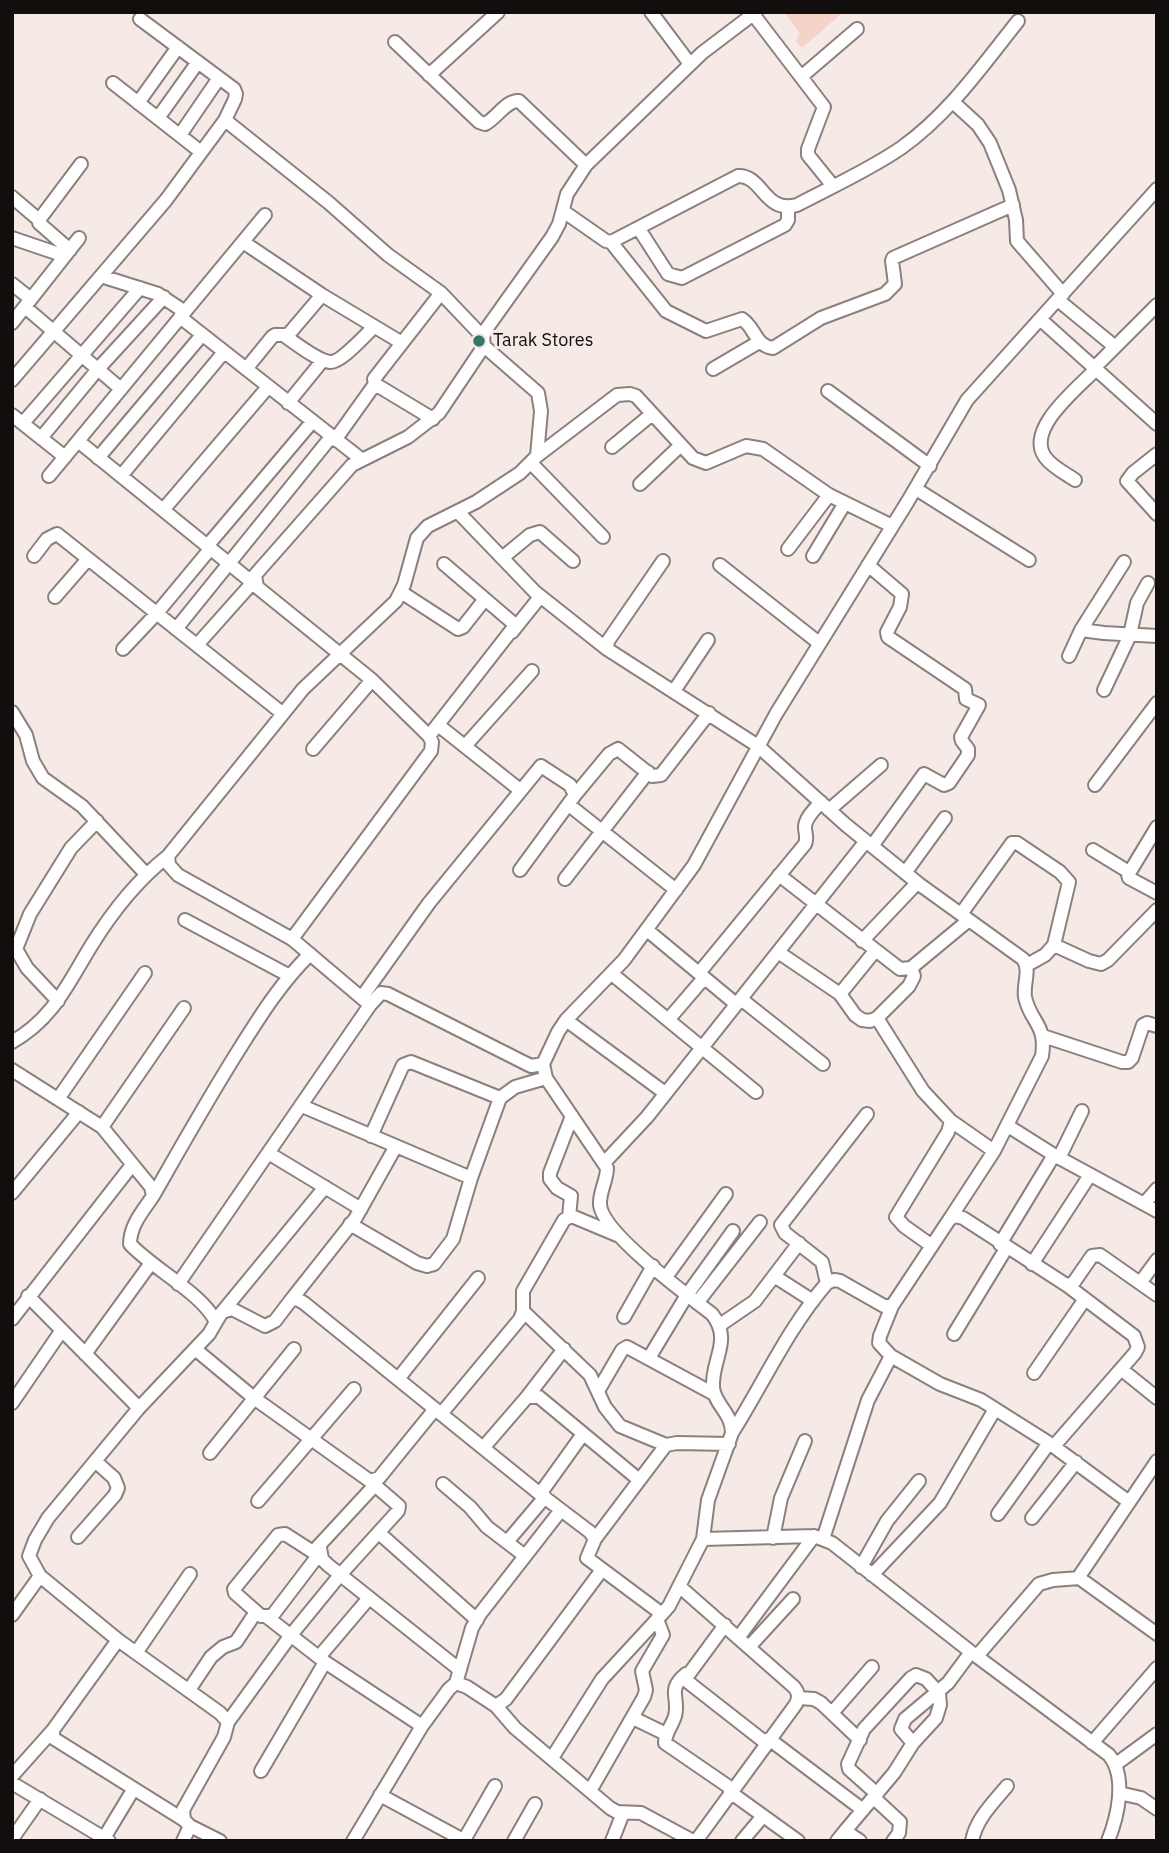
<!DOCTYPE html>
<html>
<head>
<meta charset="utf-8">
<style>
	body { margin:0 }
	#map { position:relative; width:1169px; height:1853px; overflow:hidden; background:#f6eae7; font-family:"IBM Plex Sans",sans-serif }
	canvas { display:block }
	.frame { position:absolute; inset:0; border:14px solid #120e0d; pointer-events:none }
</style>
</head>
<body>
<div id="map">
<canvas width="1169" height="1853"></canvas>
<div class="frame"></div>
</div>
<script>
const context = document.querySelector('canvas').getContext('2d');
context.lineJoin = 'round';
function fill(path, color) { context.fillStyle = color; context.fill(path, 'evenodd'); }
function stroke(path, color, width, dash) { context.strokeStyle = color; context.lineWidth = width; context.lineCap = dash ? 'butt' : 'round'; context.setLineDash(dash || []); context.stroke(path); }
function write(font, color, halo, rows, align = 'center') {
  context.font = font + ' "IBM Plex Sans",sans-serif'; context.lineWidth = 6; context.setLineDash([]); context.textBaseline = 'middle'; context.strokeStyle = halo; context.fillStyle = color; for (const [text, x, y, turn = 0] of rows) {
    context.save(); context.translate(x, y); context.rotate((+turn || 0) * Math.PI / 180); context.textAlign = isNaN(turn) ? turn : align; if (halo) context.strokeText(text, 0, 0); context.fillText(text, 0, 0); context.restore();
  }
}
fill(new Path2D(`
	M784,12H840L841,14L802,48L796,41L800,33Z`), '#f4d3c9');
const minor = new Path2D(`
	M651,12L690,64
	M753,14L824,107L808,149V155L833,186
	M395,42L479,122L485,124C497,118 506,100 519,101L586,165
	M429,75L498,12
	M801,77L857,29
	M113,83L201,152
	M953,102L978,125L990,143L1009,190L1016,220L1017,241L1063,294
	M138,103L178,47
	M158,118L198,62
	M225,120L329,203L388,255L441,293L483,337
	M180,135L219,78
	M12,197L39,220
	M563,211L606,241L611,242L738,176C763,175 764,214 797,205C831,187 869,170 901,148C949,114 982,66 1018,21
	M639,229L668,274L682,278L785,225L788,220V207
	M12,238L65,256
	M243,242L322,295L402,343
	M611,242L666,311L706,331L742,319C755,327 755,346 773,348L821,318L885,294L895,284L892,261L893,258L1013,205
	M70,250L39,223V220L81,164
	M101,276L158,294L185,312
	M12,284L31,299
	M1058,300L1114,346
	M25,307L121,389
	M180,317L361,459
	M1040,319L1157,424
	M12,323L79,238
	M285,336C295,343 318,361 330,362C341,363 365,335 374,327
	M1094,368L1157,305
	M246,369L272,337L275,335H288L322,295
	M713,369L759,342
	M12,380L166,200L225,120L235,99L236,94L234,89L140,19
	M828,391L930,466
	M288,403L323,360
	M12,415L65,457
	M433,419L375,384L374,379L441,293
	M23,423L140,288
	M41,438L98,369L164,297
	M335,440L375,384
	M78,441L253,583
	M612,447L652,414
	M1157,454L1133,473L1127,481L1157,514
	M537,456L617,395L630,394L636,396L693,458L706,463L746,446L763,449L829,495L892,526
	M98,458L202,335
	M531,463L603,537
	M49,476L265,215
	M121,476L224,352
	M1075,480C1065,473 1052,467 1045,457C1025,429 1078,388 1096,369
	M640,484L681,445
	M916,489L1029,560
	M163,510L268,387
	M458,512L535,592L607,649
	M208,545L312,422
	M788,549L829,495
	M34,556L47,539L57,534L282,713
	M813,556L845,503
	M502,558L530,535L540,532L573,561
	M663,561L608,641L607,649L758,746L846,825L919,884L1023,959C1031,971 1023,983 1025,997C1030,1022 1047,1024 1042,1056L994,1151L949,1220
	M720,565L819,643
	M868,565L902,594L900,607L887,632L888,637L965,689L966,699L979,705L961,737L962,741L968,749V755L949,783L944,785L924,774L872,846
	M401,592L458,629L463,627L485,599
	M55,597L88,559
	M176,629L331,437
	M1081,630L1124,562
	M512,632L540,597
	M197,645L254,581
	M123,649L157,613L211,548
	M1069,656L1081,630L1104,633L1157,636
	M1104,690L1130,635L1137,603L1148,583
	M674,691L708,640
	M12,712L26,735L33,761L43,778L82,806L145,873
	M438,725L520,790
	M429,736L514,627L513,623L444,564
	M465,746L532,671
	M313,749L372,680
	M1095,785L1157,703
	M575,795L609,754L618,749L652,776L661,775L709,713
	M569,805L676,890
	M829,810L881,765
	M1157,827L1128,875L1129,878L1157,893
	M1093,850L1129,872
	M905,873L945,818
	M779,875L900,969L911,968L969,920
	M565,879L648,772
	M961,914L1012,843H1017L1060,872L1069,882L1054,945L1045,955L1027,965
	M185,920L288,975
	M647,930L736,1004
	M292,939L431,751L432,742L429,736L372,680L257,587L255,575L352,465L408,437L439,413L484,346
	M862,941L917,883
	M1054,945L1089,961L1101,964L1108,960L1157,910
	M778,952L840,994L855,1015L862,1020L870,1021L877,1018L909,986L914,976L911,968
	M699,973L805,844C808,837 805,835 805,827C805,818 815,809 821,802
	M612,974L756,1092
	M840,994L875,951
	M362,997L429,903L541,766L570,785L575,795L520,870
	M741,999L823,1064
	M58,1001L27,968L16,949L30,914L71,848L97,821
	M370,1005L292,939L178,875L169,865L168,856L303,689L396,601L404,585L417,538L428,526L476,502L520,473L537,456L541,411L538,393L484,346L483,337L487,328L552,237L559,224L567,194L586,165L702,53L756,12
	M877,1018L923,1091L951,1121L948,1132L896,1217L904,1226L932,1246
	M566,1020L665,1093
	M668,1020L704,978
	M1043,1036L1122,1062H1128L1132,1058L1143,1025L1147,1023L1157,1026
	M12,1042C53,1019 67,985 91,946C112,912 136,881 168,856
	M12,1070L102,1127L151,1187L153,1196C143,1211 130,1225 130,1244C153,1269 202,1293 216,1322L209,1334L139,1408L48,1518L35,1540L29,1556L40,1576L118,1640L220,1713L228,1722L224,1737L183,1810L184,1820L190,1826L220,1841
	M58,1099L145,973
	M302,1106L471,1178
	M951,1121L994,1151
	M1008,1126L1054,1155L1157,1211
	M102,1127L184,1008
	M371,1136L403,1065L411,1062L500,1098
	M270,1154L361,1209
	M1059,1158L1082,1111
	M604,1163L647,1117L866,841
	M12,1193L79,1112
	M153,1196C181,1147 209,1097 240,1048C262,1013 281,983 310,954
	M1144,1204L1157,1189
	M569,1217L571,1196L557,1188L550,1179V1173L572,1116
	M350,1224L417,1263L427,1266L434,1264L453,1239L471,1178L500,1098L515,1087L546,1078
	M1000,1244L1054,1155
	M1032,1264L1090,1175
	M774,1276L813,1301
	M666,1277L726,1194
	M827,1283L822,1262L785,1233L781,1225L867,1114
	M1140,1283L1157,1260
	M178,1284L370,1005L381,993L388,994L531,1066L543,1064L558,1032L566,1020L624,960L694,865L776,714L908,501L967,400L1157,189
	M28,1296L139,1408
	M291,1300L355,1219L396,1146
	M697,1303L760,1222
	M892,1306L880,1336L879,1343L891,1356L940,1384L981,1400L1049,1443L1129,1502
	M223,1311L325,1187
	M523,1311L590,1375L605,1407L620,1426L666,1445
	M624,1317L653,1266
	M12,1319L132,1165
	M216,1322L222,1312L232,1309L265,1326L275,1321L291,1300L297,1299L304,1303L540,1494L590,1532L595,1539L587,1558L662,1614L669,1606L703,1539L708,1500L732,1433C732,1413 715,1405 713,1388C711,1359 733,1341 712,1314C688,1296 603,1233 600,1205C599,1192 607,1181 607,1168L546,1078L543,1064
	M720,1325L755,1301L799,1243
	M954,1334L1007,1247
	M195,1349L254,1398L370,1481L379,1478L435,1409
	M85,1354L151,1263
	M649,1358L687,1295L733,1231
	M1121,1369L1157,1398
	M1034,1373L1085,1299
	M398,1379L478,1278
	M598,1391L622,1350L627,1347L714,1394
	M527,1397L564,1349
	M12,1403L62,1330
	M441,1414L520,1319L523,1311V1291L564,1220L569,1217H574L617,1235
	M732,1433C763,1384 788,1328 827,1283L834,1280L840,1281L884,1306H892L949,1220L954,1216L963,1218L1068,1286L1074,1282L1092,1256L1100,1255L1157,1295
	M1054,1446L1135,1353L1138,1347L1134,1336L1068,1286
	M483,1448L527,1397H539L638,1479
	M210,1453L294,1349
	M1157,1461L1080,1575L1082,1580L1157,1634
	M443,1484L470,1507L487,1527L525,1556
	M540,1494L583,1434
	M258,1501L354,1389
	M998,1514L1049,1443
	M1032,1518L1076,1462
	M379,1533L477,1620
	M78,1537L115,1495L118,1488L114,1478L95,1461
	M773,1538L781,1498L805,1441
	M595,1539L666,1445L677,1443L729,1444
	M703,1539L814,1536L832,1543L971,1652L1109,1755C1127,1777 1118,1816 1108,1841
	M823,1539L868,1400L891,1356
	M507,1542L545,1497
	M320,1548L322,1559L328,1565L460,1670
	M320,1553L272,1616H261L235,1593L234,1589L278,1535L285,1534L313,1552L375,1485
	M861,1567L887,1521L919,1481
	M872,1575L940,1503L995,1409
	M679,1586L794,1687C799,1693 799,1697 796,1704L696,1841
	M12,1615L40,1576
	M267,1617L325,1662L422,1726
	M725,1625L686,1678L688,1682L766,1743
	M738,1638L814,1536
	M118,1640L53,1730V1738L184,1820
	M749,1647L793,1599
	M136,1653L190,1574
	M977,1656L1039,1584L1053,1580L1080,1578
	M319,1657L369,1598
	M686,1674C666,1690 680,1698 675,1716C672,1726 665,1733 665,1743L732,1789
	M456,1683L472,1628L480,1614L561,1510
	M189,1690L211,1657L223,1647L236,1642L256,1612
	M799,1698L814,1699L821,1703L860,1740
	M496,1706L515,1728L610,1808L617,1812L641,1813L693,1841
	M832,1713L872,1667
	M633,1718L666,1734
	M228,1722L291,1635L340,1575L398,1511L399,1506L370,1481
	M769,1739L863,1810
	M913,1743L901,1729L905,1719L948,1683L971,1652
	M1092,1743L1157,1668
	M552,1758L602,1679L662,1614
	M1116,1764L1157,1734
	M261,1771L325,1662
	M12,1776L53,1730
	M12,1783L109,1841
	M590,1791L644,1697L646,1690L642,1671L663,1635L657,1619
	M730,1792L798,1841
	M1119,1793L1141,1798L1157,1809
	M380,1795L465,1841
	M874,1798L900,1822L899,1833L893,1841
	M845,1831L894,1773L913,1743L936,1718L940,1705L939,1693L926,1679L916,1675L911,1678L864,1729L848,1764L849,1769L877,1794
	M104,1838L133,1790
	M12,1839L40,1799
	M464,1840L495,1786
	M183,1841L190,1826
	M353,1841L422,1726L449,1689L456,1683L467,1687L496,1706L506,1699L601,1571
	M514,1841L535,1804
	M612,1841L623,1813
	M742,1841L763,1816
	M837,1841L845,1831L860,1841
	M972,1841C976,1819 993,1803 1007,1786`);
stroke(minor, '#8b807d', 16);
stroke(minor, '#fff', 12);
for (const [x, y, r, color] of [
	[479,341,7,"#347768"]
]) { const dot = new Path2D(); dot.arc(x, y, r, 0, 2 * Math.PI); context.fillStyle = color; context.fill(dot); stroke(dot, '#f6eae7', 2.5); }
write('18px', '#120e0d', '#f6eae7', [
	["Tarak Stores",493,341]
], 'left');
</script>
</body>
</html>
